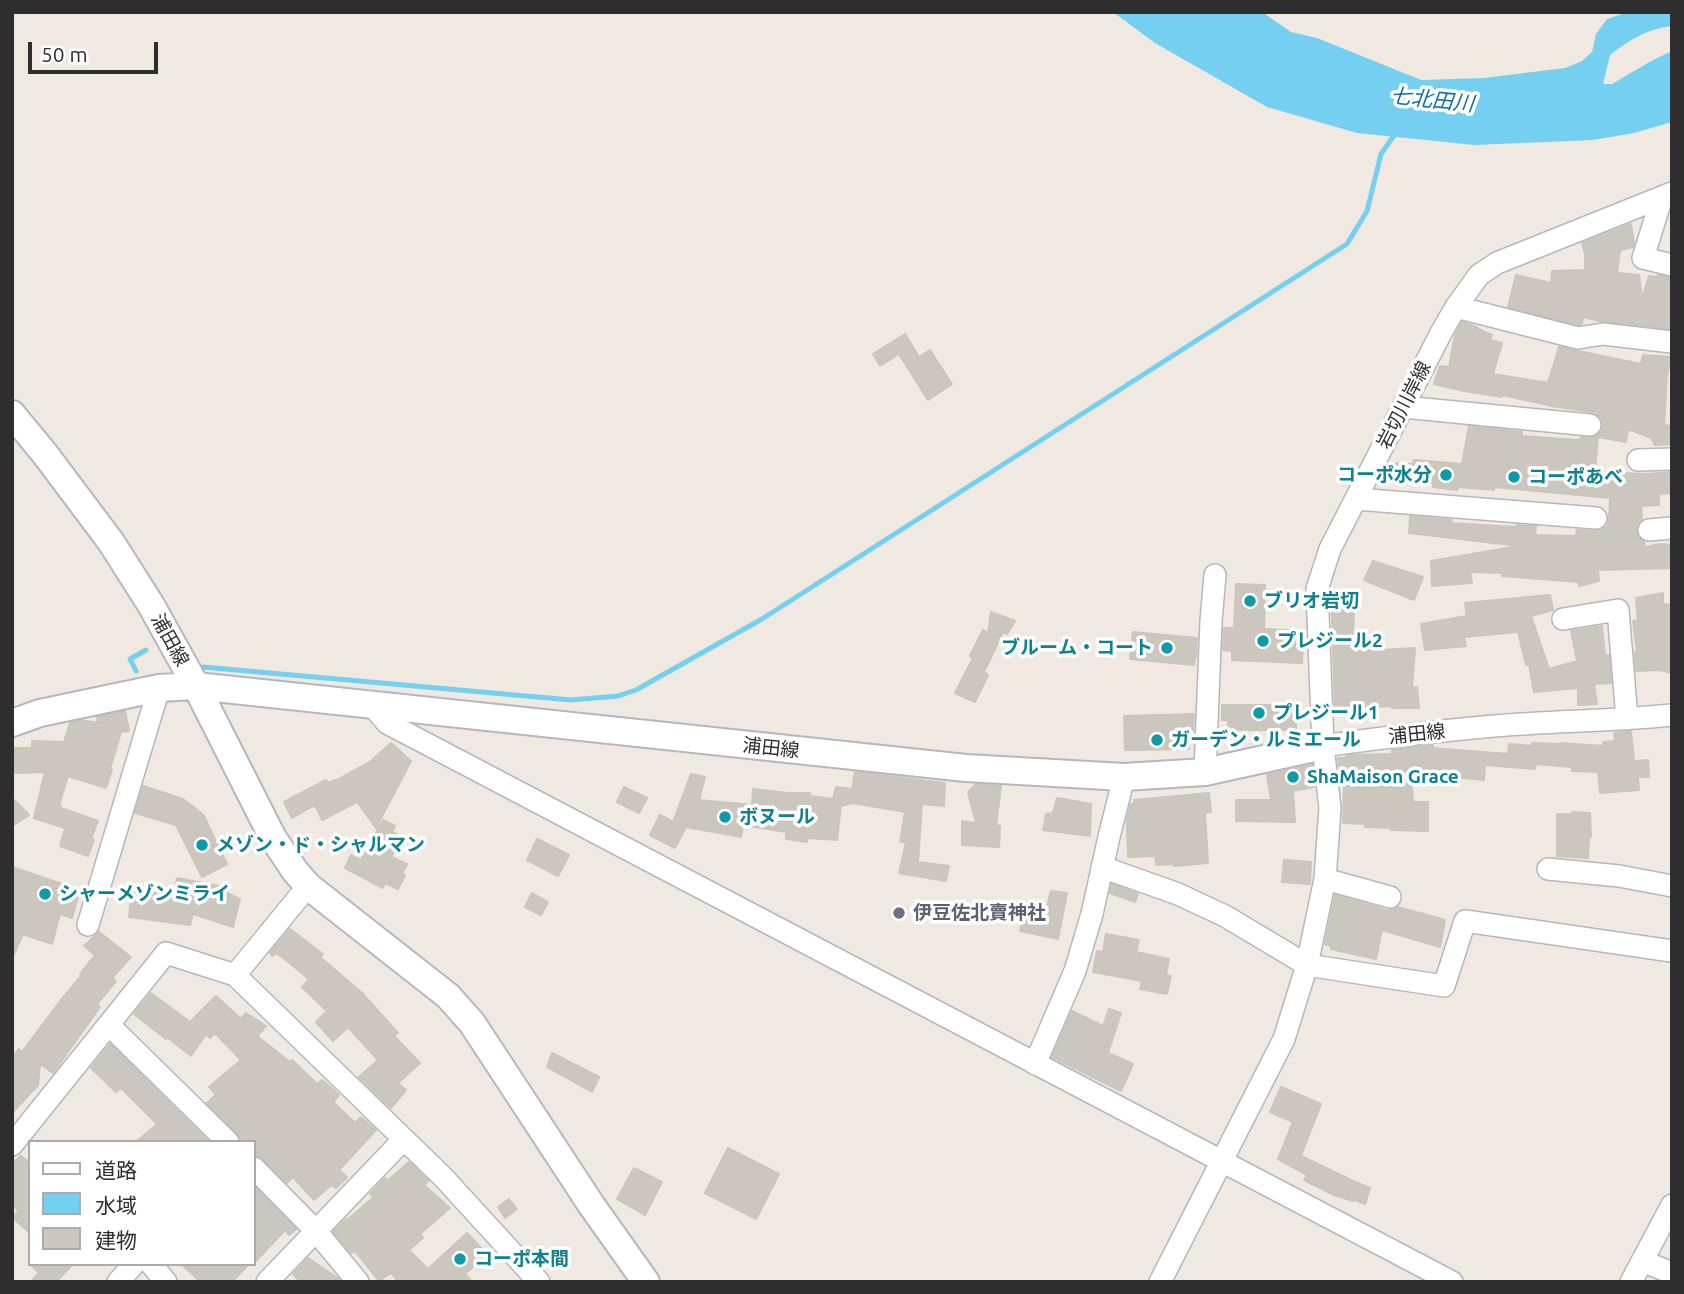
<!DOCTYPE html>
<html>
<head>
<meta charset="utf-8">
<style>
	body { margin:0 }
	#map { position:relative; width:1684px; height:1294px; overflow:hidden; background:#efe9e1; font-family:Ubuntu,"Noto Sans JP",sans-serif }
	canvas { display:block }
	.frame { position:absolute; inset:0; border:14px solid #2e2e2e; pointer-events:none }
	.legend { position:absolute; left:28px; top:1140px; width:228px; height:126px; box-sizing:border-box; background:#fff; border:2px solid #ababab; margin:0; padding:9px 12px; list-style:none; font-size:21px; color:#2e2e2e }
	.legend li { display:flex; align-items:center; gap:14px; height:35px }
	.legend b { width:35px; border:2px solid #ababab }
	.scale { position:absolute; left:28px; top:42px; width:130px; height:32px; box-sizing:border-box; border:4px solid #2e2e2e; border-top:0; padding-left:9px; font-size:21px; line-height:24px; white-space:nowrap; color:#2e2e2e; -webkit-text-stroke:5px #fff; paint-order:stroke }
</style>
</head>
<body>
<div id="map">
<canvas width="1684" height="1294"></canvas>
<div class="frame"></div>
<ul class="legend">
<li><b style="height:9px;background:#fff"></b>道路</li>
<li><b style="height:19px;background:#75cff0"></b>水域</li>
<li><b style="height:19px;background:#cbc7bf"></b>建物</li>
</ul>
<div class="scale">50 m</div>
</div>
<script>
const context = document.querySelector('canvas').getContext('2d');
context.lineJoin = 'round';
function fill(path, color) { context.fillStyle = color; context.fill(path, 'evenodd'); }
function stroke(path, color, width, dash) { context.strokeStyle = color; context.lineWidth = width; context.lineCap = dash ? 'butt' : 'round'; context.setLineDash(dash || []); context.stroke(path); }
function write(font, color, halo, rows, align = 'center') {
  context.font = font + ' Ubuntu,"Noto Sans JP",sans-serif'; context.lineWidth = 7; context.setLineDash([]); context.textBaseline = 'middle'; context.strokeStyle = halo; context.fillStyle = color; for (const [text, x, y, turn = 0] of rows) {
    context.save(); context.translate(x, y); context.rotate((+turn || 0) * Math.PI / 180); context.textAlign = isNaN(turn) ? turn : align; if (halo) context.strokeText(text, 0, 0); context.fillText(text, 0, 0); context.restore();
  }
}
fill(new Path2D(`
	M1113,12H1262L1291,32L1317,38L1421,80L1484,78L1565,68L1582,61L1592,52L1596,34L1607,19L1628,12H1672V26C1644,30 1632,39 1610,55L1603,84H1612L1651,61L1672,51V122L1634,133L1593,140L1474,145L1357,133L1267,107L1155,43Z`), '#75cff0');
stroke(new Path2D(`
	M203,667L571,700L618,696L636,690L762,619L1347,244L1367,211L1381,154L1395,134
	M136,671L130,659L146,650`), '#75cff0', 5);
const building = new Path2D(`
	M1631,224L1634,243L1633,247L1620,250L1617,273L1639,275L1642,298L1649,276L1657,277L1658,275L1672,278V329L1600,321L1583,317L1582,324L1579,325L1508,307L1516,275L1551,283L1552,271L1585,270V254L1582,243Z
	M1462,322L1477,327L1476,328L1492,335L1490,340L1502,343L1493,374L1548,383L1559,347L1641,364L1643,355L1671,357L1667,375L1664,425L1672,426V444L1655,445L1651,438L1628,429L1626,442L1598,437L1595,472L1647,474L1672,472V493L1659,494V505L1641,506L1642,519L1637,524L1636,530L1639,538L1644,542L1645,547L1660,544L1672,545V568L1598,570L1599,581L1579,586V582L1502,576L1503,573L1470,572L1472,583L1432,586L1431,561L1519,546L1409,533L1410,516L1452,520L1451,523L1516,527L1517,525L1536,526L1535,535L1576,536L1577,530L1595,531L1602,529L1607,527L1609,520L1610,498L1494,487V490L1458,487L1457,490L1433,487V483L1407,479V484L1386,482L1385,470L1389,463L1413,464L1414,460L1462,464L1469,426L1522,432V436L1579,440L1581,437H1595L1601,432L1603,426L1602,419L1597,414L1598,413L1552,406L1502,395V397L1464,391L1434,384L1440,366L1449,367L1455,335Z
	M905,334L919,357L930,350L952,384L928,400L899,354L880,366L873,354Z
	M1373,561L1423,577L1414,600L1364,580Z
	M1236,584L1265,585L1264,629L1303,631L1302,663L1232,660V651L1223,650L1224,628H1234Z
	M1331,589L1346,591L1344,604L1354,607L1353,639L1381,638V650L1415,648L1412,688L1417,687L1419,708H1392V706L1335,708Z
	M1663,593V604L1672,605V673L1659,670L1636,671L1635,652L1637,651L1633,621L1638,620L1636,598Z
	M1550,595L1553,610L1531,616L1549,669L1577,661L1571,631L1602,626L1605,655H1609L1611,683L1594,684L1597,704L1578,705V688L1534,692L1529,665H1526L1518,632L1464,637L1466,646L1425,650L1421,624L1467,616L1465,603Z
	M991,612L1015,621L1007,634L1003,632L984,672L988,675L975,702L955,693L973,658L970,656L983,630L988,633Z
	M1133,632L1197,638L1196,657H1195L1194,665L1130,659Z
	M1222,705H1297L1296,730H1228V720H1222Z
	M125,711L129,731L121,732L110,769H112L106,788L68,776L59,805L61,806V808L98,821L91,839L94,840L88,856L60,846L65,828L34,818L45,772L12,773V748H32V741L64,742L70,723L81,720L98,723L97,717Z
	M1194,714L1193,732H1188L1189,749L1125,750L1124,716Z
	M1631,731L1634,761L1648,760L1649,777H1638L1639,790L1600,793L1598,772L1572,771V767L1536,764L1535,769L1485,765L1484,780L1453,777L1454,769H1422V774H1411L1413,802H1428V831L1391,830V828L1365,827V824L1343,823L1344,782L1340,783L1338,758H1346V756L1352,755L1392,754V750L1433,745V748L1508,754L1509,744L1532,746V743L1560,744V743L1604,746L1603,742L1615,741L1614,733Z
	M391,743L411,761L376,828L357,802L322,820L315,805L292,818L284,802L326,780L328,783L339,779L370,762Z
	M1312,765L1314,787L1293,791L1295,822L1236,821V800H1271L1267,775Z
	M855,772L945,783L944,806L922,804L918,862L949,866L946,881L899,873L906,842H900L905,812L853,803L841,806L837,840L807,838V842L786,839V832L743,825L741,837L686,827L675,848L650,835L660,815L673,822L691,774L705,777L699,800L752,805L753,789L788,793H810V796L833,799L836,787L852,789Z
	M976,784L1001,786L996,825L1000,826L999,847L962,845V821L976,823L968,792Z
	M143,786L183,799L196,809L204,816L227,864L202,877L176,825L135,813Z
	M624,787L647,798L639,813L617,802Z
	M1209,793L1211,812L1205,813L1208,863L1174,866V864L1156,865L1155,856L1128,857L1127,820L1131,804H1135L1134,800Z
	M12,798L29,815L12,826Z
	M1057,798L1091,804L1090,836L1043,830L1046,814L1053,813Z
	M1572,812L1590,813L1591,837H1589L1588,858L1557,856V814H1572Z
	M383,820L395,826L392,832L402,837L391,857L407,864L402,874L405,875L398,889L385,883L383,888L345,868L351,855L361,860Z
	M537,839L569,855L558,876L527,860Z
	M1284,860L1311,862L1310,884L1282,882Z
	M12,867L80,890L72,918L60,914L52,944L23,934L12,959Z
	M177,878L229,888L227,893L240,899L233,927L193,914L190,925L129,917L132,889L173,896Z
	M1112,884L1138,894L1135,902L1110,893Z
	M1051,891L1067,893L1058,939L1020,931L1025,910L1045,915Z
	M532,893L548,902L541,915L525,907Z
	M1335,895L1386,910H1393L1398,907L1445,920L1440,947L1382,930L1376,959L1331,949V946L1325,944Z
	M290,929L323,954L320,957L362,993L398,1033L394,1036L420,1063L398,1083L406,1090L391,1108L359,1077L378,1060L348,1027L333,1041L316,1022L327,1011L302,987L309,979L277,953L272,956L270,953Z
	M99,932L131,957L112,978L116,981L97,1004L100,1007L53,1073L40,1064L38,1085L12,1113V1058L19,1049L22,1052L61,1000L82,975L80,974L95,955L84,946Z
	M1106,934L1139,940L1136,952L1169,959L1166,975L1171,976L1167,994L1140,989L1142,981L1093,972L1097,951L1103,952Z
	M151,993L190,1022L216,996L241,1019L246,1013L266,1026L257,1036L290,1062L292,1060L317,1084L322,1080L339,1095L333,1102L355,1123L361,1117L376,1130L339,1170L347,1177L336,1188L331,1185L314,1200L293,1177L287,1183L263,1159L254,1155V1142H241L237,1133L207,1103L216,1094L209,1087L241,1060L215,1033L210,1038L206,1034L191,1056L167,1037L166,1039L134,1014Z
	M1109,1009L1121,1013L1108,1053L1133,1064L1121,1091L1052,1057L1072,1011L1103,1026Z
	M110,1044L117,1051L209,1142H136L157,1124L121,1088L116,1092L91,1068Z
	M552,1053L599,1077L592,1092L547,1067Z
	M1281,1087L1321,1104L1301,1156L1351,1180L1370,1188L1365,1204L1353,1199V1201L1334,1195L1304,1180L1307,1175L1278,1159L1293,1122L1270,1112Z
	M728,1148L779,1174L756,1219L705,1193Z
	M21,1156L30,1163V1233L12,1217L19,1211L12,1205V1163Z
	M409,1162L428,1181L424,1185L450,1208L420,1234L423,1238L409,1250L428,1269L467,1233L487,1254L465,1274L472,1282H399L391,1273L379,1281L355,1251L351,1253L333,1232L346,1219L347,1220L374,1197L370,1194L385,1178L387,1181Z
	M634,1168L662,1182L645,1215L617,1199Z
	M254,1186L296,1229L289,1235L285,1230L254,1263Z
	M509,1199L517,1209L505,1218L498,1207Z
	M308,1258L339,1279L341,1282H301L293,1274Z
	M30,1264H73L56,1282H31L39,1273Z
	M181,1264H249L232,1282H201Z`);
fill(building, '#cbc7bf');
stroke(building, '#cbc5ba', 2);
const minor = new Path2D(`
	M1662,197L1643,258L1672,265
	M1456,307L1578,338L1603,334L1672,342
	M1403,407L1590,425
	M1638,460L1672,459
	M1356,499L1596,518
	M1649,530L1672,528
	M1563,619L1618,610L1627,719
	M370,703L387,723L1452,1282
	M1323,746C1380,738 1437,731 1494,726C1553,721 1613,721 1672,715
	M1205,772L1211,621L1215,575
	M1102,867L1178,894L1225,916L1307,965L1444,986L1465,921L1672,951
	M1548,869L1619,876L1672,886
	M1325,879L1390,897
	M88,925L159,688
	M235,975L308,886
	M109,1025L228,1142
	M1035,1064L1075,971L1092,914L1109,837L1124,777
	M12,1145L166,953L235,975L443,1177L539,1282
	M254,1168L316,1231L358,1282
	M1642,1261L1672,1273
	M151,1264L166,1282
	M118,1282L134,1264
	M267,1282L404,1139
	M1160,1282L1284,1039L1307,965L1325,879L1330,808L1323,746L1317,589L1330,549L1442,331L1456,307L1479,275L1497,263L1672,193
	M1631,1282L1672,1205`);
const tertiary = new Path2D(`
	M12,414L45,454L111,542L151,605L196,686L273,838L295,871L308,886L448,996L472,1023L592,1206L646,1282
	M12,723L40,713L159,688L196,686L966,768L1124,777L1205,772L1323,746`);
stroke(minor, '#b4b7c1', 24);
stroke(tertiary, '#b4b7c1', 30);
stroke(minor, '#fff', 21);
stroke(tertiary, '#fff', 26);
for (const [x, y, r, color] of [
	[1446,475,7,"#0f9aa8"],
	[1514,477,7,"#0f9aa8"],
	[1250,601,7,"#0f9aa8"],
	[1263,641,7,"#0f9aa8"],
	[1167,648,7,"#0f9aa8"],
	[1259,713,7,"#0f9aa8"],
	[1157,740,7,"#0f9aa8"],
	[1293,777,7,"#0f9aa8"],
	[725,817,7,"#0f9aa8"],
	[202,845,7,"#0f9aa8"],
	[45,894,7,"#0f9aa8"],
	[899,913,7,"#6b7280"],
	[460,1259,7,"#0f9aa8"]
]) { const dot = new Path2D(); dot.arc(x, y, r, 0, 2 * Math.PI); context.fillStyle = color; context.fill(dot); stroke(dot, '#fff', 2.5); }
write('19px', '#2e2e2e', '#fff', [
	["岩切川岸線",1404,405,-63],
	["浦田線",170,640,61],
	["浦田線",1417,734,-6],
	["浦田線",771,748,6]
]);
write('bold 19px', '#0d838f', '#fff', [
	["コーポ水分",1432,475,"right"],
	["コーポあべ",1528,477],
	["ブリオ岩切",1264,601],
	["プレジール2",1277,641],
	["ブルーム・コート",1153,648,"right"],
	["プレジール1",1273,713],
	["ガーデン・ルミエール",1171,740],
	["ShaMaison Grace",1307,777],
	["ボヌール",739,817],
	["メゾン・ド・シャルマン",216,845],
	["シャーメゾンミライ",59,894],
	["コーポ本間",474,1259]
], 'left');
write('bold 19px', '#5b616d', '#fff', [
	["伊豆佐北賣神社",913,913]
], 'left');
write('italic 21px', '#0d6fa3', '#fff', [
	["七北田川",1432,100,6]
]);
</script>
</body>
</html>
